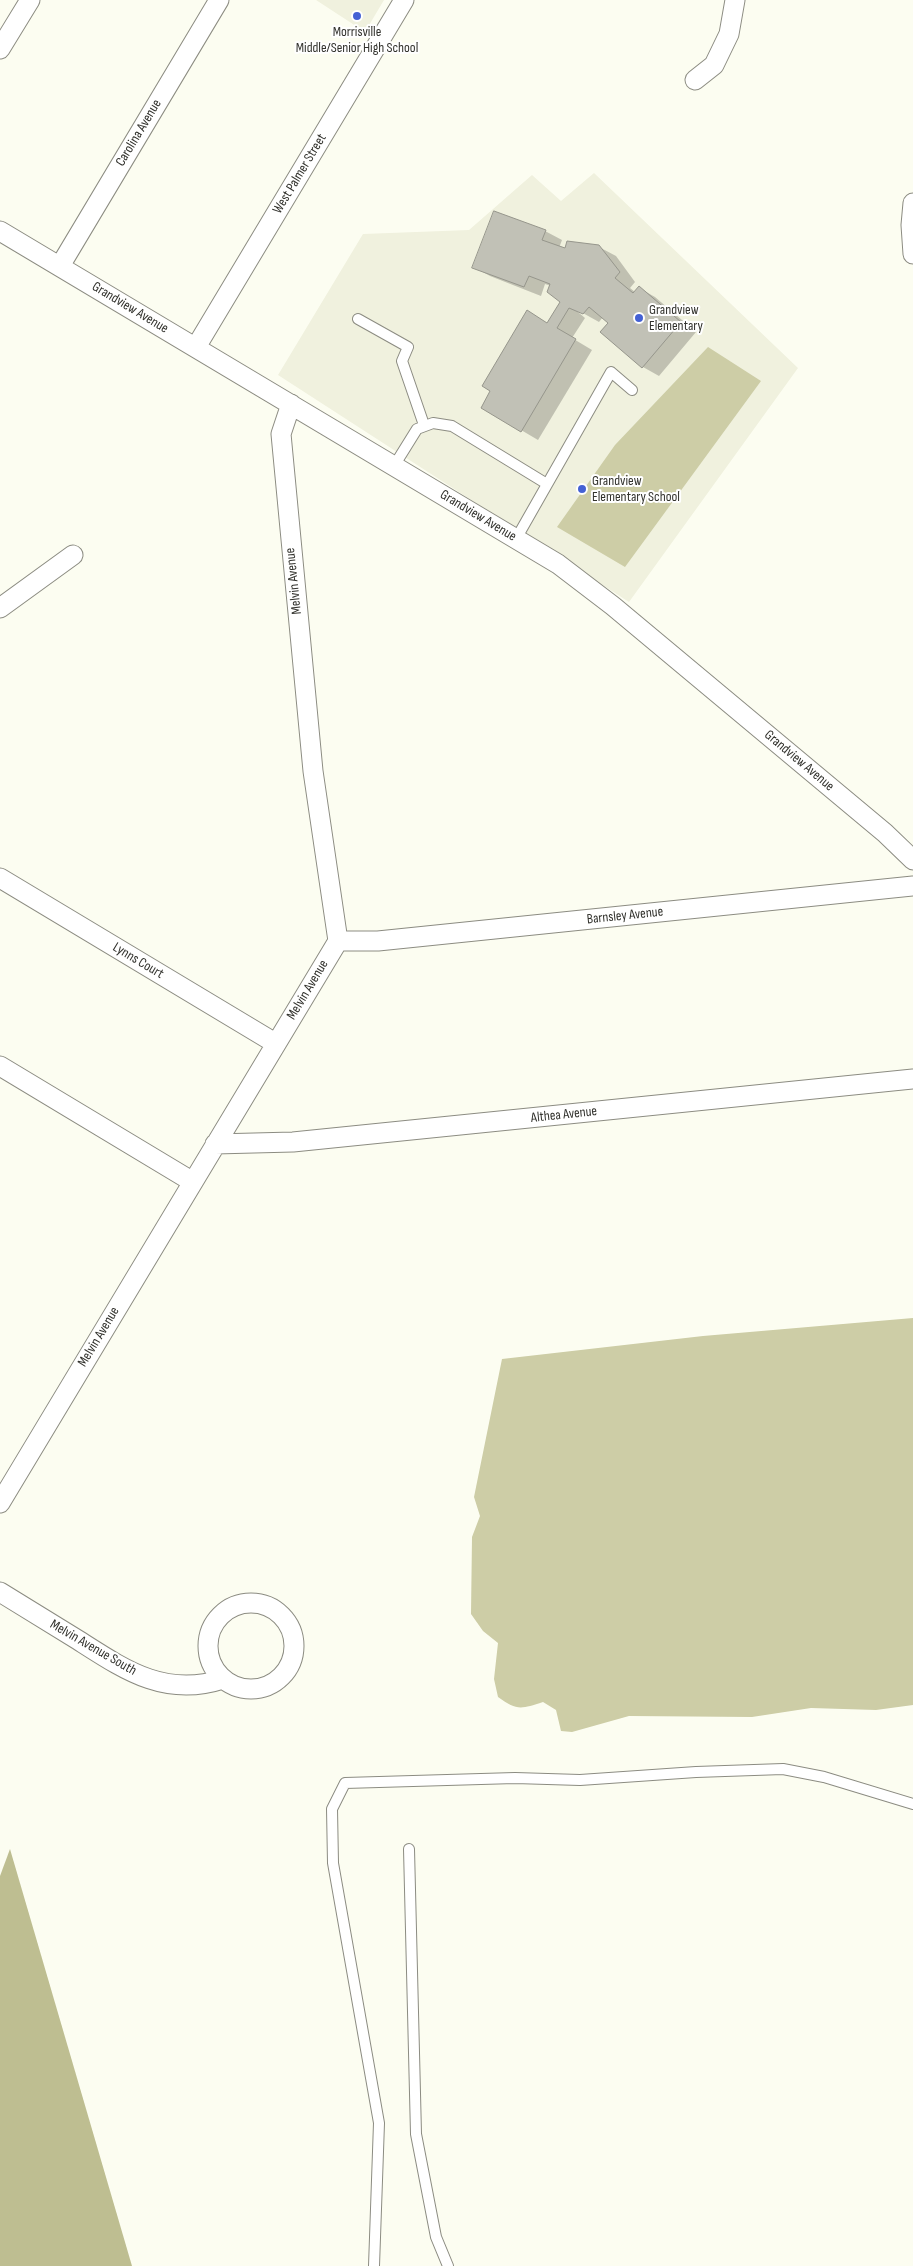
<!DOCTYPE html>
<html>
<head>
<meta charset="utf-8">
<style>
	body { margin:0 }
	canvas { display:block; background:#fcfdf1 }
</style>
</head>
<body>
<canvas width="913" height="2266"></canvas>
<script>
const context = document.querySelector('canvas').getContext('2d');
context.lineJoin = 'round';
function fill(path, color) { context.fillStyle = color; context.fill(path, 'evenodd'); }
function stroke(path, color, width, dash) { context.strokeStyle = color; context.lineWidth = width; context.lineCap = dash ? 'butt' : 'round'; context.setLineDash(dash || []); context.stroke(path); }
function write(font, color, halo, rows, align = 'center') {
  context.font = font + ' "Sofia Sans Condensed",sans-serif'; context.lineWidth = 4; context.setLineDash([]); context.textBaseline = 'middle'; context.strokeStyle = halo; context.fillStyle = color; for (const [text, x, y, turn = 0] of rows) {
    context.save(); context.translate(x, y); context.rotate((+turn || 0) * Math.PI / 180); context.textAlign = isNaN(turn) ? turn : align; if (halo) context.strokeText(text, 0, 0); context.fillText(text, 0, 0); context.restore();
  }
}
fill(new Path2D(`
	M316,0H384L365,32Z
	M594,173L798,368L629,602L278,375L363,234L469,230L532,175L561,201Z`), '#f0f1de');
fill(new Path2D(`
	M708,347L761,381L625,567L557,527L615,445Z
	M913,1318V1705L876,1710L811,1708L752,1717L629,1716L572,1732L561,1731L556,1710L543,1702C521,1709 517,1711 498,1697L494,1679L498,1643L483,1631L471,1614L472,1537L480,1516L474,1497L502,1359L703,1336Z`), '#cdcda6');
fill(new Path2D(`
	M10,1849L132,2266H0V1876Z`), '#bebe91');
fill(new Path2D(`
	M545,231L562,240L559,248L565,250L599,247L616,256L635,282L630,288L635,292L639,288L655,297L696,332L659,376L643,367L601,332L609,322L603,317L599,322L572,307L585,318L572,338L592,350L538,440L482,407L548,324L561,302L551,286L545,284L541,296L490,276L474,267Z`), '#0003');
const building = new Path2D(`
	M494,211L546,230L542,240L565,248L567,241L599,245L620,272L615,278L633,293L639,286L681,322L642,368L600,332L608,323L589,307L583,314L569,308L557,328L576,339L521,432L481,408L490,391L482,386L527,310L547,323L560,302L547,292L550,284L529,276L524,287L472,268Z`);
fill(building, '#c1c1b6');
stroke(building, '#96968c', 1);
const service = new Path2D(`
	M358,319L408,347L402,361L424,425
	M394,466L417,429L433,423L452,426L547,484
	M516,539L611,372L632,390
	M409,1849L416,2134L436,2237L448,2266
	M374,2266L379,2123L333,1863L332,1809L345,1783L515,1778L580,1780L696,1772L783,1769L824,1777L913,1804`);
const minor = new Path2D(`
	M0,49L30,0
	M695,80L714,65L729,34L735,0
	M913,203L911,225L913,254
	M0,231L558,564L613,606L885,833L913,860
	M60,266L219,0
	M196,347L404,0
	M0,608L73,555
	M0,878L275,1043
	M338,941H378L913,886
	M0,1066L193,1182
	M215,1144L293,1142L913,1079
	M0,1503L338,941L313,771L281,434L291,404
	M0,1592C26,1608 52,1624 78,1640C125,1670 165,1698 223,1679
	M208 1646a43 43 0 1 1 86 0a43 43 0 1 1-86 0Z`);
stroke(service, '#8c8c82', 12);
stroke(minor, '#8c8c82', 21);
stroke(service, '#fff', 10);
stroke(minor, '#fff', 19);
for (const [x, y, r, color] of [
	[357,16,5,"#4461d4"],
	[639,318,5,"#4461d4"],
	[582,489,5,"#4461d4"]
]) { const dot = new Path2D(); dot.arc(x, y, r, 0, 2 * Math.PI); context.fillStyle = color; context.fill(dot); stroke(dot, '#fff', 2); }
write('14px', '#32322d', '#fff', [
	["Morrisville",357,32,"center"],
	["Middle/Senior High School",357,48,"center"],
	["Grandview",649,310],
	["Elementary",649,326],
	["Grandview",592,481],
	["Elementary School",592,497]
], 'left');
write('14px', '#32322d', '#fff', [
	["Carolina Avenue",139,133,-59],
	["West Palmer Street",300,174,-59],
	["Grandview Avenue",130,308,31],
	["Grandview Avenue",478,516,31],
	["Melvin Avenue",294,581,-96],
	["Grandview Avenue",799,761,40],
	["Barnsley Avenue",625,916,-6],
	["Lynns Court",138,961,31],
	["Melvin Avenue",308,990,-59],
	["Althea Avenue",564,1115,-6],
	["Melvin Avenue",99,1337,-59],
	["Melvin Avenue South",93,1648,30]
]);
</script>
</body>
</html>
